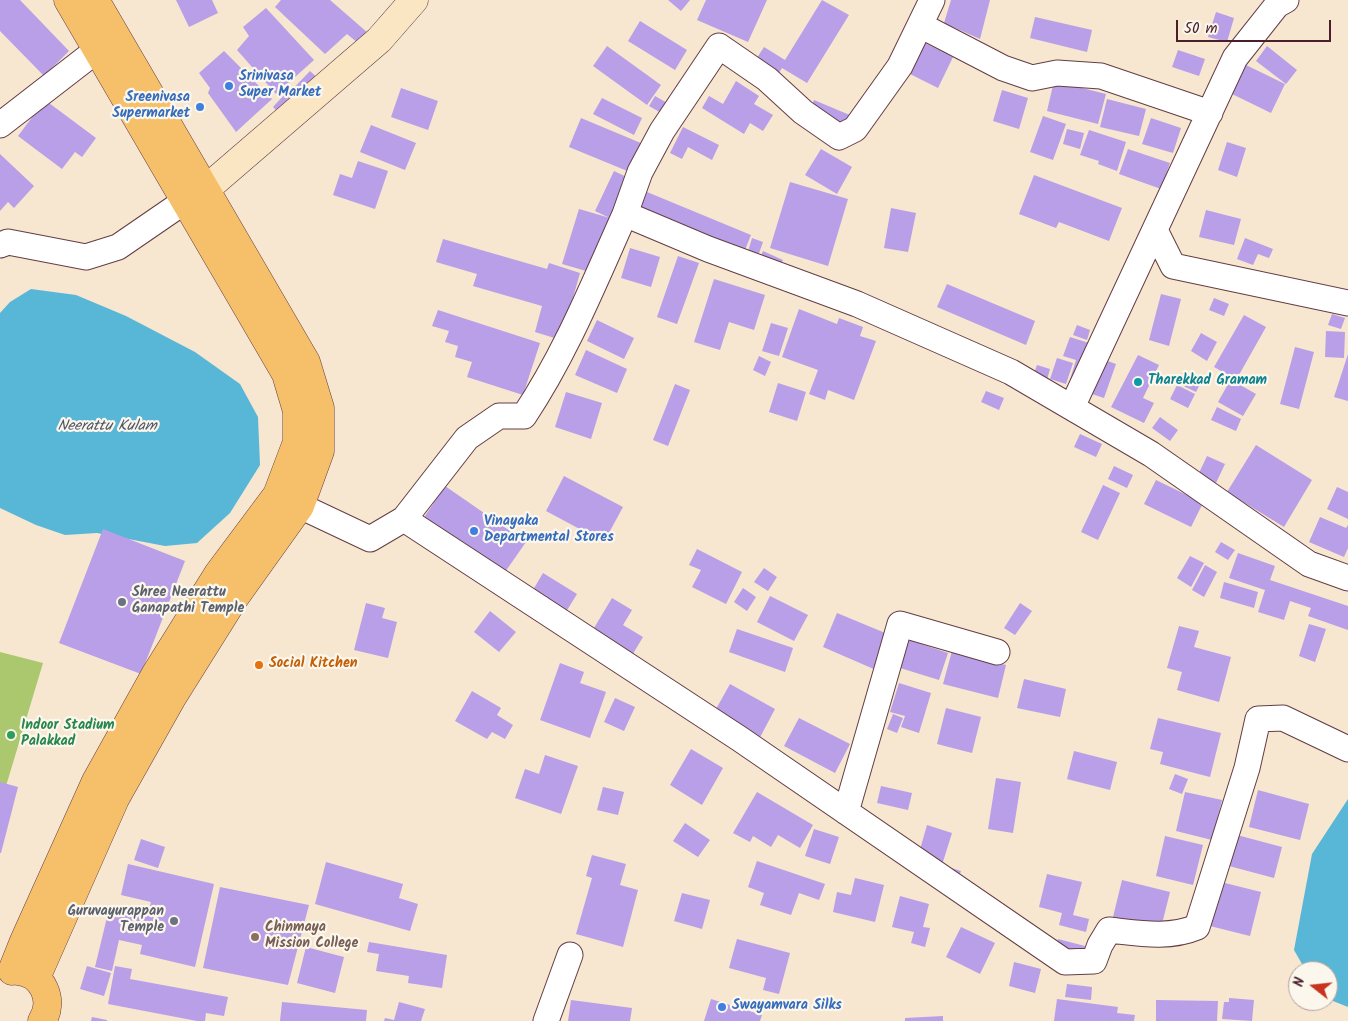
<!DOCTYPE html>
<html>
<head>
<meta charset="utf-8">
<style>
	body { margin:0 }
	#map { position:relative; width:1348px; height:1021px; overflow:hidden; background:#f7e6d0; font-family:Kalam,sans-serif }
	canvas { display:block }
	.north { position:absolute; left:1288px; top:961px; width:50px; height:50px; box-sizing:border-box; background:#fbf7ec; border:1px solid #b4a19f; border-radius:50%; rotate:286deg; font-size:14px; font-weight:700; line-height:20px; text-align:center; color:#4a1f2b }
	.north::after { content:''; display:block; margin:auto; width:18px; height:22px; background:#c8321e; clip-path:polygon(50% 0,100% 100%,50% 72%,0 100%) }
	.scale { position:absolute; left:1176px; top:20px; width:155px; height:22px; box-sizing:border-box; border:2px solid #4a1f2b; border-top:0; padding-left:6px; font-size:15px; line-height:18px; white-space:nowrap; color:#4a1f2b; -webkit-text-stroke:4px #fbf7ec; paint-order:stroke }
</style>
</head>
<body>
<div id="map">
<canvas width="1348" height="1021"></canvas>
<div class="north">N</div>
<div class="scale">50 m</div>
</div>
<script>
const context = document.querySelector('canvas').getContext('2d');
context.lineJoin = 'round';
function fill(path, color) { context.fillStyle = color; context.fill(path, 'evenodd'); }
function stroke(path, color, width, dash) { context.strokeStyle = color; context.lineWidth = width; context.lineCap = dash ? 'butt' : 'round'; context.setLineDash(dash || []); context.stroke(path); }
function write(font, color, halo, rows, align = 'center') {
  context.font = font + ' Kalam,sans-serif'; context.lineWidth = 4.5; context.setLineDash([]); context.textBaseline = 'middle'; context.strokeStyle = halo; context.fillStyle = color; for (const [text, x, y, turn = 0] of rows) {
    context.save(); context.translate(x, y); context.rotate((+turn || 0) * Math.PI / 180); context.textAlign = isNaN(turn) ? turn : align; if (halo) context.strokeText(text, 0, 0); context.fillText(text, 0, 0); context.restore();
  }
}
fill(new Path2D(`
	M0,652L43,663L0,806Z`), '#acc86f');
fill(new Path2D(`
	M31,289L76,295L126,316L195,352L240,384L258,417L260,465L230,513L197,543L165,546L97,533L65,535L36,525L0,508V313L10,302Z
	M1348,799V1007L1328,999V971H1306L1294,950L1312,854Z`), '#58b6d7');
fill(new Path2D(`
	M0,0H20L69,51L44,76L0,31Z
	M176,0H212L218,13L189,27Z
	M281,0H330L368,33L358,43L347,34L325,54L275,7Z
	M668,0H690L681,11Z
	M706,0H767L748,42L697,20Z
	M822,0L849,15L807,83L782,68L776,78L753,64L764,47L785,60Z
	M951,0H990L980,39L944,23Z
	M266,8L314,60L276,94L237,50L249,36L243,27Z
	M1216,12L1234,18L1227,42L1208,37Z
	M1035,17L1092,30L1087,52L1030,38Z
	M640,21L687,50L675,70L628,41Z
	M925,43L953,57L938,88L910,74Z
	M607,46L661,85L647,105L593,66Z
	M1267,46L1297,70L1286,84L1256,61Z
	M1178,50L1205,59L1199,76L1172,67Z
	M224,51L272,99L236,132L208,93L210,88L199,73Z
	M1246,65L1285,84L1271,113L1232,94Z
	M310,71L322,82L286,120L273,107L284,95L286,96Z
	M736,81L759,96L754,104L773,115L763,131L750,123L744,134L702,108L709,96L723,104Z
	M1054,81L1106,94L1098,124L1047,111Z
	M401,88L438,101L428,130L391,117Z
	M1002,90L1028,98L1019,129L993,121Z
	M655,96L669,104L663,114L649,106Z
	M602,98L642,118L634,135L593,114Z
	M1107,99L1146,109L1139,136L1100,127Z
	M45,100L96,138L82,157L75,152L62,169L18,136Z
	M814,100L864,121L858,136L808,115Z
	M1043,116L1066,124L1053,160L1030,152Z
	M581,118L648,146L637,175L569,147Z
	M1151,118L1181,128L1173,153L1142,144Z
	M371,125L416,143L405,170L360,152Z
	M683,127L719,145L712,160L688,147L682,159L670,153Z
	M1067,129L1084,133L1080,149L1063,144Z
	M1089,130L1126,142L1117,171L1098,164L1099,161L1080,155Z
	M1227,142L1246,148L1237,177L1218,170Z
	M821,149L852,167L837,194L805,175Z
	M1128,149L1170,163L1161,189L1119,174Z
	M0,154L34,186L14,208L8,202L0,211Z
	M358,161L388,171L375,209L333,195L340,174L352,178Z
	M614,171L633,180L614,220L595,211Z
	M1034,175L1122,208L1109,241L1059,222L1056,228L1019,214Z
	M790,182L848,199L828,266L770,248Z
	M647,192L751,235L745,250L641,207Z
	M891,208L916,213L908,252L884,248Z
	M579,209L610,218L593,273L562,264Z
	M1206,210L1241,219L1234,245L1199,237Z
	M752,238L763,242L757,259L747,255Z
	M1245,238L1273,249L1269,258L1258,254L1253,265L1237,259Z
	M443,239L547,269L549,263L580,273L561,340L535,332L542,306L473,286L477,274L436,262Z
	M630,248L660,257L651,287L621,278Z
	M763,251L783,260L777,271L758,263Z
	M678,256L699,263L677,324L657,317Z
	M714,279L765,295L754,330L729,322L720,350L694,342Z
	M947,284L1035,321L1026,345L937,307Z
	M1161,294L1181,299L1169,346L1149,340Z
	M1214,298L1229,304L1224,316L1209,310Z
	M799,309L837,324L839,318L863,327L860,336L876,341L854,400L828,390L825,400L809,394L818,370L782,357Z
	M438,310L540,343L523,395L467,377L472,362L455,357L458,346L445,342L449,331L432,326Z
	M1332,314L1345,318L1341,329L1328,325Z
	M1244,315L1266,327L1235,382L1256,394L1243,416L1218,402L1232,377L1214,367Z
	M597,320L634,338L624,359L587,341Z
	M771,323L788,328L779,356L762,351Z
	M1077,325L1090,330L1087,340L1073,335Z
	M1326,331L1345,332L1344,358L1325,357Z
	M1201,333L1217,342L1207,361L1191,351Z
	M1070,337L1092,344L1088,354L1116,364L1104,398L1068,386L1076,360L1063,356Z
	M1295,347L1314,352L1299,409L1280,404Z
	M586,350L627,369L617,393L575,375Z
	M1348,354V401L1334,397Z
	M1138,355L1159,365L1143,398L1154,403L1144,423L1111,407Z
	M759,356L771,362L765,376L753,370Z
	M1057,358L1073,363L1066,384L1050,379Z
	M1037,365L1050,369L1046,383L1032,379Z
	M1182,373L1201,382L1196,392L1177,383Z
	M778,383L806,392L797,421L769,412Z
	M675,384L690,390L668,446L653,440Z
	M1177,385L1195,394L1188,408L1170,399Z
	M986,391L1004,398L999,410L981,402Z
	M566,392L602,403L591,439L555,427Z
	M1217,407L1241,419L1236,431L1211,420Z
	M1160,417L1178,430L1170,441L1152,428Z
	M1080,434L1102,444L1096,457L1074,447Z
	M1256,445L1312,480L1284,527L1227,492Z
	M1207,456L1225,464L1216,483L1198,475Z
	M1114,466L1133,475L1127,488L1108,479Z
	M564,476L623,507L604,542L546,511Z
	M1156,480L1203,503L1191,527L1144,504Z
	M1103,485L1120,493L1098,540L1081,532Z
	M445,486L526,542L503,575L423,519Z
	M1337,487L1348,492V519L1327,509Z
	M1320,517L1346,528L1348,525V548L1344,557L1309,542Z
	M103,529L185,561L141,674L59,643Z
	M1221,542L1235,550L1228,560L1215,552Z
	M697,549L742,572L726,604L692,587L701,570L689,565Z
	M1238,553L1275,566L1270,580L1348,606V630L1308,616L1311,608L1290,601L1284,620L1258,612L1265,590L1229,578Z
	M1190,556L1204,563L1191,587L1177,578Z
	M1205,565L1217,572L1204,597L1192,590Z
	M764,568L777,577L768,591L754,582Z
	M543,573L577,594L561,620L527,600Z
	M1224,582L1258,592L1254,608L1220,598Z
	M743,588L756,597L747,611L734,602Z
	M770,596L808,615L794,641L757,622Z
	M612,598L632,610L623,625L643,637L631,657L591,633Z
	M366,603L385,608L382,618L397,622L388,658L354,650Z
	M1020,603L1032,611L1015,635L1004,628Z
	M490,611L516,632L499,652L474,632Z
	M837,613L890,635L876,670L823,647Z
	M1309,624L1326,629L1315,662L1299,656Z
	M1179,626L1199,631L1194,647L1231,657L1219,702L1177,690L1182,672L1167,668Z
	M737,629L793,648L785,672L729,652Z
	M906,639L948,653L939,680L897,667Z
	M952,651L1006,665L998,698L943,684Z
	M560,663L584,672L580,683L606,692L590,738L540,720Z
	M1024,679L1066,689L1060,717L1017,708Z
	M899,683L931,693L919,733L901,727L905,716L890,712Z
	M730,684L775,709L757,743L711,718Z
	M472,691L501,708L497,715L513,725L505,739L492,732L487,739L455,721Z
	M615,698L635,707L624,731L604,722Z
	M946,708L981,717L972,753L937,744Z
	M893,714L903,718L897,733L887,729Z
	M799,718L850,744L835,773L784,746Z
	M1158,718L1221,733L1210,777L1160,764L1163,752L1150,749Z
	M691,749L723,768L702,805L670,785Z
	M1074,751L1117,762L1110,790L1067,779Z
	M545,755L578,766L561,814L515,798L525,769L539,774Z
	M1175,774L1188,779L1182,794L1169,789Z
	M996,778L1021,782L1013,833L988,829Z
	M0,782L18,787L1,853H0Z
	M881,786L912,793L908,810L877,803Z
	M603,787L624,792L618,815L597,810Z
	M1258,790L1309,804L1300,840L1249,827Z
	M757,792L813,825L800,848L778,835L771,847L753,836L750,842L733,833Z
	M1185,792L1222,800L1212,840L1176,831Z
	M685,823L710,840L698,857L673,841Z
	M927,825L952,833L942,865L961,871L956,886L910,872L916,852L919,853Z
	M814,829L839,837L830,864L805,856Z
	M1237,835L1282,847L1274,878L1229,866Z
	M1165,836L1203,845L1193,885L1156,876Z
	M141,839L165,847L158,868L134,860Z
	M592,855L626,864L620,885L638,890L623,947L576,934L592,878L586,876Z
	M757,861L825,884L819,900L799,893L791,915L760,905L764,893L748,887Z
	M326,862L403,884L399,898L418,904L410,931L315,904Z
	M128,864L214,884L195,967L140,954L142,945L119,940L112,971L95,967L109,909L147,917L151,902L121,895Z
	M1047,874L1082,882L1073,915L1089,919L1086,932L1059,925L1062,913L1039,907Z
	M855,878L884,885L875,922L833,912L837,892L851,895Z
	M1122,880L1170,892L1161,928L1113,917Z
	M1221,882L1261,892L1250,936L1210,926Z
	M220,887L309,905L288,985L203,968Z
	M682,893L710,900L702,929L674,921Z
	M900,896L929,904L923,927L930,928L925,947L911,943L914,932L892,927Z
	M961,927L995,943L980,974L946,957Z
	M737,939L790,953L779,994L763,990L766,978L729,968Z
	M1058,939L1085,946L1080,966L1053,959Z
	M369,942L447,955L442,988L408,983L409,976L376,971L379,954L367,952Z
	M306,947L344,957L335,993L297,983Z
	M1014,962L1041,969L1035,993L1009,986Z
	M87,966L111,973L104,996L80,989Z
	M115,966L132,969L130,979L228,997L224,1016L206,1013L205,1021H197L108,1004Z
	M1067,984L1092,987L1091,1000L1065,997Z
	M1229,998L1254,1000L1252,1021L1222,1019L1224,1002H1229Z
	M711,999L762,1015L760,1021H704Z
	M1057,999L1118,1007L1117,1013L1135,1015L1134,1021H1054Z
	M571,1000L632,1008L630,1021H568Z
	M1156,1000L1218,1001L1217,1021H1156Z
	M282,1002L367,1010L366,1021H280Z
	M399,1002L425,1009L421,1021H384L385,1018L394,1020Z
	M943,1016V1021H905V1018Z
	M92,1017L107,1020V1021H91Z`), '#b89fe8');
const street = new Path2D(`
	M920,25L1003,68L1032,78L1057,73L1101,76L1210,113
	M0,125L97,50
	M625,214L640,172L662,131L719,46L767,79L803,112L839,137L855,129L900,66L932,0
	M1155,230L1173,266L1348,303
	M0,245L8,242L86,257L118,247L185,201
	M1072,407L1235,58L1277,5L1286,0
	M281,497L370,539L404,519L467,438L499,416H524C566,353 594,283 625,214L708,249L857,304L1011,372L1151,454L1309,564L1348,578
	M404,519L740,739L1065,962L1094,961L1100,945L1109,930C1138,933 1169,939 1197,927L1247,768L1258,719L1283,718L1348,749
	M846,812L900,624L997,652
	M546,1021L570,955`);
const secondary = new Path2D(`
	M185,201L206,189L379,40L414,0`);
const primary = new Path2D(`
	M12,971L24,941L96,781L155,675L218,574L277,495L297,442V411L286,374L68,0
	M18,971C43,973 55,1001 42,1021
	M36,978L115,799L173,696L235,597L300,506L320,451V408L306,362L95,0`);
stroke(street, '#643d44', 27);
stroke(secondary, '#643d44', 29);
stroke(primary, '#643d44', 29);
stroke(street, '#fff', 25);
stroke(secondary, '#fbe6c4', 28);
stroke(primary, '#f6c06b', 28);
for (const [x, y, r, color] of [
	[229,86,5,"#3f7fe0"],
	[200,107,5,"#3f7fe0"],
	[1138,382,5,"#0f9aa8"],
	[474,531,5,"#3f7fe0"],
	[122,602,5,"#6b7280"],
	[259,665,5,"#e8710a"],
	[11,735,5,"#2e9e5b"],
	[174,921,5,"#6b7280"],
	[255,937,5,"#8d6e63"],
	[722,1007,5,"#3f7fe0"]
]) { const dot = new Path2D(); dot.arc(x, y, r, 0, 2 * Math.PI); context.fillStyle = color; context.fill(dot); stroke(dot, '#fbf7ec', 2); }
write('bold 14px', '#366cbe', '#fbf7ec', [
	["Srinivasa",239,78],
	["Super Market",239,94],
	["Sreenivasa",190,99,"right"],
	["Supermarket",190,115,"right"],
	["Vinayaka",484,523],
	["Departmental Stores",484,539],
	["Swayamvara Silks",732,1007]
], 'left');
write('bold 14px', '#0d838f', '#fbf7ec', [
	["Tharekkad Gramam",1148,382]
], 'left');
write('bold 14px', '#5b616d', '#fbf7ec', [
	["Shree Neerattu",132,594],
	["Ganapathi Temple",132,610],
	["Guruvayurappan",164,913,"right"],
	["Temple",164,929,"right"]
], 'left');
write('bold 14px', '#c56008', '#fbf7ec', [
	["Social Kitchen",269,665]
], 'left');
write('bold 14px', '#27864d', '#fbf7ec', [
	["Indoor Stadium",21,727],
	["Palakkad",21,743]
], 'left');
write('bold 14px', '#785e54', '#fbf7ec', [
	["Chinmaya",265,929],
	["Mission College",265,945]
], 'left');
write('italic 15px', '#4f5467', '#fbf7ec', [
	["Neerattu Kulam",107,427]
]);
</script>
</body>
</html>
